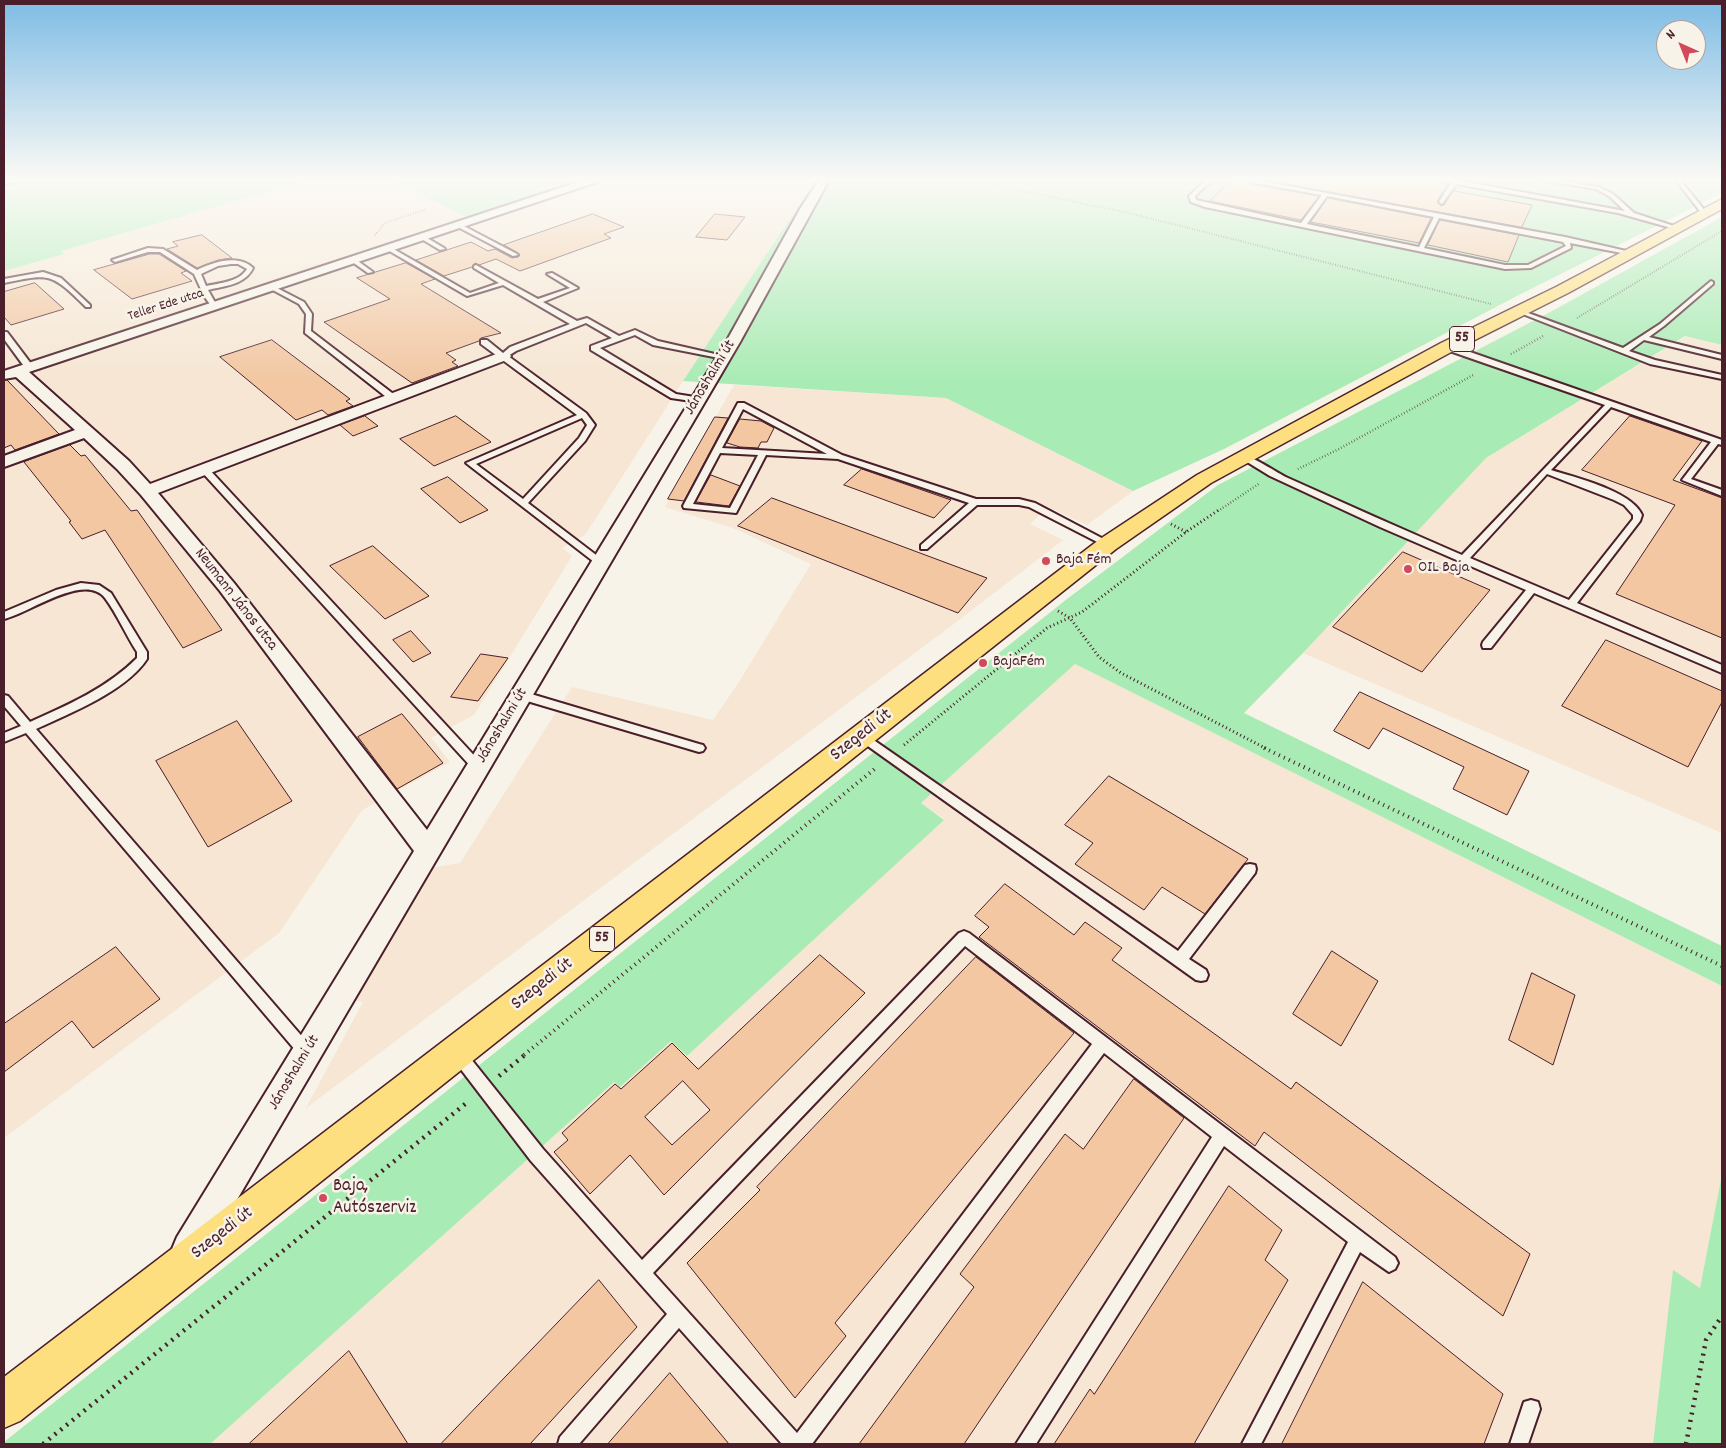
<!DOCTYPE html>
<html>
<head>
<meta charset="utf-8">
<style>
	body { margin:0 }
	#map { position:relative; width:1726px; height:1448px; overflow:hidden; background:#f7f3e8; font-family:Dekko,sans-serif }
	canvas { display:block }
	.frame { position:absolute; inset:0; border:5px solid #4a1f2b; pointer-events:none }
	.north { position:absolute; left:1656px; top:20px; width:50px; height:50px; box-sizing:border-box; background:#f7f3e8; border:1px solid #b29e9c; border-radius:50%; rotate:316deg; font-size:14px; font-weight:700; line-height:20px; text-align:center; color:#4a1f2b }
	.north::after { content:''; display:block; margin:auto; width:18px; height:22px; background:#d1495b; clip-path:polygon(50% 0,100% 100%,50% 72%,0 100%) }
</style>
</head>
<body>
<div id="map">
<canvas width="1726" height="1448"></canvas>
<div class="frame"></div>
<div class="north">N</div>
</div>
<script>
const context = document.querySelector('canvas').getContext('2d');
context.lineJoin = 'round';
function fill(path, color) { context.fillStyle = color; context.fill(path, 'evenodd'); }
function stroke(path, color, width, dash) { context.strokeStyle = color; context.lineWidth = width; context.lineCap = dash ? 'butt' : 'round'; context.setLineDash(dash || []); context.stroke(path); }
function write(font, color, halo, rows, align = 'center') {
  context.font = font + ' Dekko,sans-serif'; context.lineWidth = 5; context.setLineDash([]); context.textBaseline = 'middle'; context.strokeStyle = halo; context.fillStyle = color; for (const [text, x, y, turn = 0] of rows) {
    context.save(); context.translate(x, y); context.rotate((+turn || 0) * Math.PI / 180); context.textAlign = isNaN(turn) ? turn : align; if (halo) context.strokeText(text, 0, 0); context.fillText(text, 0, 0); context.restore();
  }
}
fill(new Path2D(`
	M309,180H392L466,217L578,180H815L683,381L585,535L562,548L572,556L474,715L431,738L450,762L362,810L279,933L4,1138V271L63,254L60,251Z
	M1686,336L1722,345V833L1303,653L1486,458Z
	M734,385L946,398L1133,491L1087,525L1048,507L1030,524L1063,540L955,623L306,1108L363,1002L348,999L424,869L460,863L572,687L713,720L739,682L811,564L733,528L665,507Z
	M1075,664L1722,986V1174L1700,1288L1673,1271L1653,1444H210L614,1082L620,1087L671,1041L687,1056L944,819L921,803Z`), '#f6e6d3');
fill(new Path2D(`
	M4,180H309L61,251L64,254L4,271Z
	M392,180H578L466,217Z
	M815,180H1722V193L1517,296L1224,449L1133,491L946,398L683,381Z
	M1722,217V345L1685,336L1486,458L1303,653L1244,713L1722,946V986L1075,664L921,803L944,820L687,1056L671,1041L620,1087L614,1082L210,1444H4V1442L1067,599L1218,485L1554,310Z
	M1722,1174V1444H1653L1673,1270L1700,1288Z`), '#a9ebb4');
const building = new Path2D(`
	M1232,180H1246L1250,184L1319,196L1301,220L1210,201Z
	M1264,180H1439L1448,184L1437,201L1441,206L1444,205L1456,187L1454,191L1532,205L1522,227Z
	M1328,198L1431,218L1419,243L1311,222Z
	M593,214L624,227L604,234L611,238L520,271L496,259L479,265L475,263L472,267L444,276L416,260L471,242L488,251L495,249L512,258L518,257L520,255L518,253L504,245Z
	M715,214L745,217L727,240L696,237Z
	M1440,220L1519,235L1508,262L1428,245Z
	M202,235L232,258L218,260L197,268L167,249L178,246L173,242Z
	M150,254H159L186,271L181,273L192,281L132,299L94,270Z
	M406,263L435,279L421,284L501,333L481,338L479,341L446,353L456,360L452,362L458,366L412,383L324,322L390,299L357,278Z
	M35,283L64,309L11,325L4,317V292Z
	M272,340L350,399L346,401L353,406L328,415L322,410L296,420L220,357Z
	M7,380L59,434L15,450L11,445L4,448V381Z
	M365,416L378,426L353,436L340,425Z
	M456,416L491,442L434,466L400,439Z
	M1630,416L1702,441L1673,480L1722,498V638L1616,594L1675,505L1582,470Z
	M715,417L728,418L684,501L668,499Z
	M740,419L761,421L774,428L767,442H761L758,448L740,447L727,443Z
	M70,445L81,456L85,455L131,511L137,510L222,630L183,648L105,530L82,539L69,522L71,521L24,462Z
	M862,469L951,500L934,518L844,485Z
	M711,475L740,486L729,506L696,502Z
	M448,477L488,510L460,523L421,489Z
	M772,498L818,515L987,578L958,613L738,526Z
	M373,546L429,596L385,619L330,566Z
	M1403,552L1490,590L1422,672L1333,627Z
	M411,631L431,653L413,662L393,640Z
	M1606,640L1722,691V702L1688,767L1562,706Z
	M481,654L508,658L478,701L451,697Z
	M1360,692L1529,771L1507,815L1453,789L1464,767L1383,728L1369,749L1334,731Z
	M402,714L443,763L397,789L358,737Z
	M237,721L292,801L208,847L156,761Z
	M1109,776L1248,859L1205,914L1162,887L1144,910L1075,864L1093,843L1065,825Z
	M1005,884L1074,935L1085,922L1122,948L1112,960L1291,1089L1296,1082L1530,1254L1503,1316L1264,1132L1255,1146L979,937L989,927L975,916Z
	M116,947L160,999L93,1048L72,1021L4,1072V1024Z
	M1332,951L1378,981L1341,1046L1293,1014Z
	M820,955L865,993L664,1195L630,1155L590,1194L554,1152L568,1140L562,1133L615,1084L621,1089L672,1043L698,1069ZM683,1081L710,1110L672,1145L645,1117Z
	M976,957L1074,1033L835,1323L846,1336L795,1398L687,1263L760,1190L757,1187Z
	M1532,973L1575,995L1553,1065L1509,1040Z
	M1134,1079L1184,1118L964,1444H859L974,1287L960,1274L1065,1134L1083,1149Z
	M1229,1186L1282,1230L1265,1260L1288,1280L1194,1444H1054L1090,1389L1094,1394Z
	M599,1280L637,1327L530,1444H441Z
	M1363,1282L1503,1394L1484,1444H1282Z
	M349,1351L408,1444H249Z
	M670,1373L729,1444H608Z`);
fill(building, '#f2c7a2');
stroke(building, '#4a1f2b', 1);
const lane = new Path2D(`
	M1206,180H1212L1195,196L1196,200L1301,223L1322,195L1250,182L1248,180H1256L1565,237L1635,253L1632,255L1570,243L1571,248L1531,268L1505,269L1205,207L1191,202L1189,196ZM1327,196L1434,217L1419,247L1307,224ZM1439,218L1563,242L1566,246L1528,265H1505L1424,248Z
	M1441,180H1456L1625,211L1609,196L1596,189L1542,180H1553L1599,187L1613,194L1634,213L1680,228L1675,229L1618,213L1456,184L1442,204L1439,202L1451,183Z
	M1676,180H1680L1706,212V214H1702Z
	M458,223L517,254L518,255L513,256L456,226V224Z
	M422,235L444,248L445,249L440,250L420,238L419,237Z
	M386,247H390L470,293L499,283L474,268V266L476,265L538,299L570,288L547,274L552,273L578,288L543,302L577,321L587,318L619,336L635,330L658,341L728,357L724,359L653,345L635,335L600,348L676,394L701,398L702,400L698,402L671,398L591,350V346L612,338L586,323L516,351L508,356L586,413L595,425L585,441L528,503L604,561V565H598L466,463L577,415L481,344V340H487L503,353L510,347L570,324L503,285L467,296L386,249ZM582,418L587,425L579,438L523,499L476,464Z
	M148,248L163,249L197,270C214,262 238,254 253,268C245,285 224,286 208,290L217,306L214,308L212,307L204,296L194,274L160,252H148L115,262L112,260ZM231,264H238L247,269C239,282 220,283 206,286L201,274L218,266Z
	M351,259H355L373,272L368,273L351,261Z
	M43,272L61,278L90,305V307H86C51,273 51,273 4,283V279Z
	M1711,281L1713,282V284L1664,326L1649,337L1722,355V359L1644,340L1629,351L1655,360L1722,375V379L1650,364L1515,311L1520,310L1623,348L1660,324Z
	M269,286H273L304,302L312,314L311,331L396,396V400H390L305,333L306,314L299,304L269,288Z
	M4,332H7L32,365V369H26L4,339Z
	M1444,345H1450L1722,440V445L1718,444L1691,479L1722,490V496L1682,480L1711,442L1611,407L1551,470C1574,477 1632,491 1642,515L1640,521L1577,603L1722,665V673L1534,593L1491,648H1483L1482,645L1483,642L1526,590L1380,527L1270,476L1239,457L1240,455C1250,454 1277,473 1288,478C1346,504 1404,530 1462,555L1605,405L1444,349ZM1547,474L1614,500L1624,505L1633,515V519L1569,600L1470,558Z
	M738,403H744L842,455L976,499H1019L1035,503L1113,544L1108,547L1105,546L1029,507L1019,505H977L927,549H921V545L969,503L838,459L766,455L736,513L684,508L683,506ZM743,409L827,454L722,448ZM720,453L758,455L730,508L693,504Z
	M204,466L207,467L482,764L484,767L482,770H474L201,471L200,469Z
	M81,583L99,585L111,593L147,652V659C126,691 71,713 36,729L312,1048L314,1053L312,1058L307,1060L302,1058L26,733L4,742V733L21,726L4,706V695L8,696L30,722C68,705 107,688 137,658V652C126,635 117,614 105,598C84,572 28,614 4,619V612L56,590Z
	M521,691L699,744L703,745L705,748L703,751L699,752L517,698L516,695L517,692Z
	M862,732L1178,951L1245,865L1250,864L1255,865L1256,869L1255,873L1189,959L1206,970L1208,975L1206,980L1201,981L1196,980L858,739L856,736L858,733Z
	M964,931L969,933L1395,1257L1398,1263L1395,1269L1389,1272L1360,1252L1261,1444H1242L1348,1242L1224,1146L1036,1444H1016L1212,1137L1104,1053L812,1444H782L679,1328L579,1444H558L560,1437L667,1314L531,1161L453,1059L451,1054L453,1049L458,1047L463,1049L543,1149L642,1260L959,933ZM965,946L1092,1044L797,1433L653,1273Z
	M1531,1400L1538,1402L1540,1409L1528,1444H1510L1524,1402Z`);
const street = new Path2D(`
	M4,180H17L16,182L4,184Z
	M584,180H598L597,182L29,372L129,461L150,484L499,353H509L511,356L509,359L158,493L234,583L427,830L726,342L800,209L819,180H829L740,342L201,1261L189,1266L177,1261L172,1249L177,1237L414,851L220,591L141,495L117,469L84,438L4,467V456L75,430L16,377L4,379V371Z`);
const primary = new Path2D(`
	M1722,199V209L1568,293L1453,351L1211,483L1116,549L20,1421L4,1428V1377L1100,539L1197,475L1441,343L1556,287Z`);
stroke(lane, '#4a1f2b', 4);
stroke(street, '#4a1f2b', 4);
stroke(primary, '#4a1f2b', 3);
stroke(new Path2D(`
	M970,180L1129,213L1491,304
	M375,235L385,223L427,209
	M1577,318L1722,231`), '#4a1f2b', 2, [0.5, 2]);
stroke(new Path2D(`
	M1511,354L1545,335
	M1298,469L1339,449L1475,374
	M1218,511L1260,483`), '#4a1f2b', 2.5, [0.5, 2.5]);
stroke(new Path2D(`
	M1171,524L1186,532
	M1058,611L1070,618L1099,657L1121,673L1267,749
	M904,745L1047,628L1082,612L1186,532L1220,509`), '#4a1f2b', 3, [1, 3]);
stroke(new Path2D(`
	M1264,748L1722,966
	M524,1055L877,767`), '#4a1f2b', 4, [1, 4.5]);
stroke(new Path2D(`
	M499,1076L526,1054
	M43,1444L469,1101
	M1686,1444L1706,1340L1722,1316`), '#4a1f2b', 4.5, [2, 5.5]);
fill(lane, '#f7f3e8');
fill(street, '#f7f3e8');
fill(primary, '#fddf80');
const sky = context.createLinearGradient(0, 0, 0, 382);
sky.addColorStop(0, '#7ebce5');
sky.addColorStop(0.47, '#fbfaf5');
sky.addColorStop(1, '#fbfaf500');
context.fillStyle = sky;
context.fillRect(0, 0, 1726, 382);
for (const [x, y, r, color] of [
	[1046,561,5,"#d1495b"],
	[1408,569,5,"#d1495b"],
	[983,663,5,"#d1495b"],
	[323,1198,5,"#d1495b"]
]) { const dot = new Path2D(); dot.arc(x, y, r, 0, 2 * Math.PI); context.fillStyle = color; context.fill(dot); stroke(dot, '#f7f3e8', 2); }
write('14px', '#4a1f2b', '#f7f3e8', [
	["Teller Ede utca",166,306,-18]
]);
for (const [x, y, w] of [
	[1462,339,25],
	[602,939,25]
]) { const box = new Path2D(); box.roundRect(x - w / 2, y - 12.5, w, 25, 4); context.fillStyle = '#f7f3e8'; context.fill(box); stroke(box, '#4a1f2b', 1); }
write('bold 15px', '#4a1f2b', null, [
	["55",1462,339],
	["55",602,939]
]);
write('16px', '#4a1f2b', '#f7f3e8', [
	["Jánoshalmi út",711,378,-59],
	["Neumann János utca",235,600,52],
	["Jánoshalmi út",503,726,-59],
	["Jánoshalmi út",295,1073,-59]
]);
write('16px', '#4a1f2b', '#f7f3e8', [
	["Baja Fém",1056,561],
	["OIL Baja",1418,569],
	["BajaFém",993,663]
], 'left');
write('19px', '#4a1f2b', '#f7f3e8', [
	["Szegedi út",862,736,-38],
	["Szegedi út",543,985,-38],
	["Szegedi út",223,1234,-38]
]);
write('19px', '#4a1f2b', '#f7f3e8', [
	["Baja,",333,1187],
	["Autószerviz",333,1209]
], 'left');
</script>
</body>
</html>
